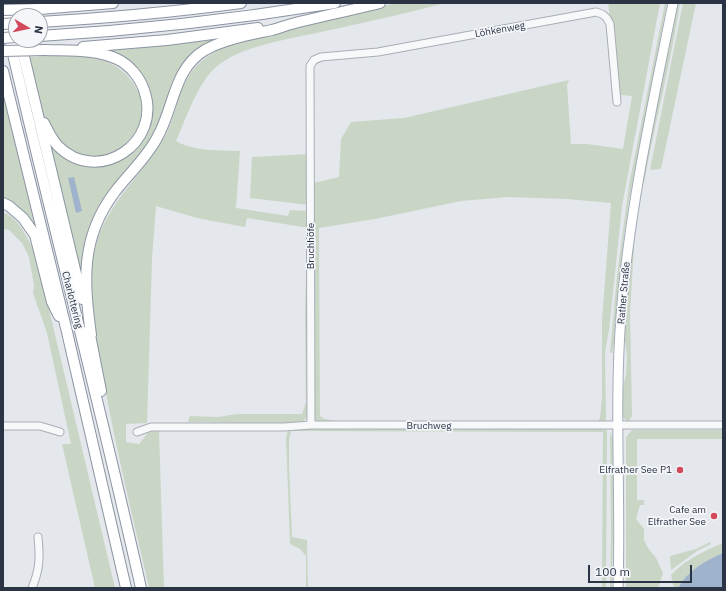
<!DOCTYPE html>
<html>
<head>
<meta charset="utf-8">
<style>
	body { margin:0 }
	#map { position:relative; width:726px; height:591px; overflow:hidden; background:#e4e7ec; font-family:"IBM Plex Sans",sans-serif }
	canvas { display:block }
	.frame { position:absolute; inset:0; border:4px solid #2b3445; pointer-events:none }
	.north { position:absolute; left:8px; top:8px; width:40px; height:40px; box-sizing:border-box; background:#f4f6f9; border:1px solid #a4a8b1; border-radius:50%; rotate:99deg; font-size:11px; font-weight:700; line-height:16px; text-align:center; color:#2b3445 }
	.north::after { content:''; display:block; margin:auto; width:14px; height:18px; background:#d1495b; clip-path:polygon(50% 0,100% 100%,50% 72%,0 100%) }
	.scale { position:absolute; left:588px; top:565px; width:104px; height:18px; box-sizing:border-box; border:2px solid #2b3445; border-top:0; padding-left:5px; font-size:12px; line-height:14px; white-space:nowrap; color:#2b3445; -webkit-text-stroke:3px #f4f6f9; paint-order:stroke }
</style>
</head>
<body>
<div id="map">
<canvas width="726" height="591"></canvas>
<div class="frame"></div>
<div class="north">N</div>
<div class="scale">100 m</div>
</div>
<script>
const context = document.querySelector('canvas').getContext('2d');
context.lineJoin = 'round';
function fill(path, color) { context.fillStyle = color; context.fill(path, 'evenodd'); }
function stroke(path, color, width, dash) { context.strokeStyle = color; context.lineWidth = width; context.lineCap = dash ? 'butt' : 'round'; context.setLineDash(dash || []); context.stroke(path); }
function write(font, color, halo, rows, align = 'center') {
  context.font = font + ' "IBM Plex Sans",sans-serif'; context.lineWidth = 3.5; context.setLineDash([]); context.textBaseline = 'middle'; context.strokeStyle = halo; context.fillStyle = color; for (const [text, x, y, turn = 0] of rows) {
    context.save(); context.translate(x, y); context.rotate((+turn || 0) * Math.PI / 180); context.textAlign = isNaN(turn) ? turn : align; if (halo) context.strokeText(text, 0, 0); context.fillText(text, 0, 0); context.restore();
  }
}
fill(new Path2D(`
	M396,3H445C404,14 362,23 321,32C289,39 239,46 215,68C198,83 185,120 176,141C195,152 219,150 240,151L236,208L288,216L290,210L308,211L309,228L247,218L245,227L197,218L156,206L152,259L147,423L126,424V442L139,444C145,438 148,427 159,431L164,588H149C133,517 115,447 103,376C95,332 83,285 97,241C111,199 142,175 164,138C170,128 173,116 177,104C187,71 198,60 227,45Z
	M608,3H660L622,206L609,330L605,352L606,422L317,423L312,418L314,211L312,196L314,183L339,177L341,139L351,122L404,118L569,80L567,85L571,144H587L623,149L632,96L621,95L617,73ZM509,197L567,199L611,203L602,320V398L600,418L598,421H338L324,419L320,416L319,228L375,219L461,201Z
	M665,3H667L629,201L623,243L614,343L612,353H610L617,276L629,185Z
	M676,3H680C671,63 655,122 644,183H643L642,181Z
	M683,3H696L661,169L650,170Z
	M217,38L204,46L164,108L151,144L106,201L83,272H81L51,147L53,145C71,165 85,160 110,162L144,134L143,81L100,50Z
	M39,55C61,55 85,54 105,61C136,73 155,109 132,137C119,154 91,163 72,151C63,145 55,136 49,127C37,108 33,79 28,57H39Z
	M6,98L37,235L3,200V116L4,99Z
	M309,154V205L250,198L252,157Z
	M3,212C21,220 27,239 36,254L115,588H95L62,444H71L47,333L33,293L34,285L29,257L22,243L9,230L3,229Z
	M310,236L308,412C307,418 305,421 300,424L188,422L190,416L218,417L237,414H302L306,402L305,313L307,245Z
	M632,247L634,248L630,312L632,416L628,422L623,417L622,412V391L626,375L627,356L624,332Z
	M291,428L603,429L607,430L606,588H602L603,432L291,431L289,440V465L292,537L307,540L308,588H306V556L300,549L290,544L286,438L288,430Z
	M632,430H723V439H637V500H644V505H640L636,519L644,529V540L648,548L656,558L663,573L658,588H626V437Z
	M610,432L613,439V536L612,588H610L611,533Z
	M710,542L711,544L697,551L671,570L670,556L696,549Z
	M723,543V553C705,561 688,570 678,588H674L671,575C685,560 704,551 723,543Z`), '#c9d6c5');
fill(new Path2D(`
	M74,177L82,211L76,213L68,178Z
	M723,553V588H678C688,570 705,561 723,553Z`), '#9fb4cc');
const minor = new Path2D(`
	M311,425L310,66L314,60L321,57L378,52L596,12C604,14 607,17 610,24L617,102
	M3,426H40L60,432
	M137,432L151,427H284L311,425H723
	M32,588C40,569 40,557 38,537`);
const major = new Path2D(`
	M618,588C621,497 614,406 621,316C629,210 652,107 673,3`);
const highway = new Path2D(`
	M11,3L16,24
	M39,9L113,3
	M3,11C47,204 98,395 141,588
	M40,22C107,18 174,12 241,3
	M40,36C139,30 237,19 335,3
	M20,40L82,299
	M83,47L167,40L258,28
	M3,71L67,332L126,588
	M44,123C48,131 52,140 58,146C98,186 163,143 144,90C140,78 130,65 117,59C95,49 69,51 45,50
	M3,203L9,206L23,218L35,235L52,302L59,316
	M89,330L101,391
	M91,335C84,282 80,239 114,193C128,174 147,158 158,136C174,107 174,68 205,50C225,39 249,35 272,30C279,28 287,25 295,23C323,16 352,10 380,3`);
stroke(minor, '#a9aeb7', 9);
stroke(major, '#a3abb8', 11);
stroke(highway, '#8b94a3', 12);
stroke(minor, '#f7f8fa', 7);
stroke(major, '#fff', 9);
stroke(highway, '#fff', 10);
const highwayBridge = new Path2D(`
	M3,10L39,9
	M3,24L16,23
	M3,38L16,37
	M3,51L45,50`);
stroke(highwayBridge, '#8b94a3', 12, []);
stroke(highwayBridge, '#fff', 10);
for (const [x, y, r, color] of [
	[680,470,4,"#d1495b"],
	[714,516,4,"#d1495b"]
]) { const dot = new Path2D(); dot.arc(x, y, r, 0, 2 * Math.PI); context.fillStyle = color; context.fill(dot); stroke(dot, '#f4f6f9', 1.5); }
write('10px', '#2b3445', '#f4f6f9', [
	["Löhkenweg",500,30,-10],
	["Bruchhöfe",311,246,-90],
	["Rather Straße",624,293,-85],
	["Charlottering",72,300,76],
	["Bruchweg",429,426]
]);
write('10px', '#2b3445', '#f4f6f9', [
	["Elfrather See P1",672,470],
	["Cafe am",706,510],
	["Elfrather See",706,522]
], 'right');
</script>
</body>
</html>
